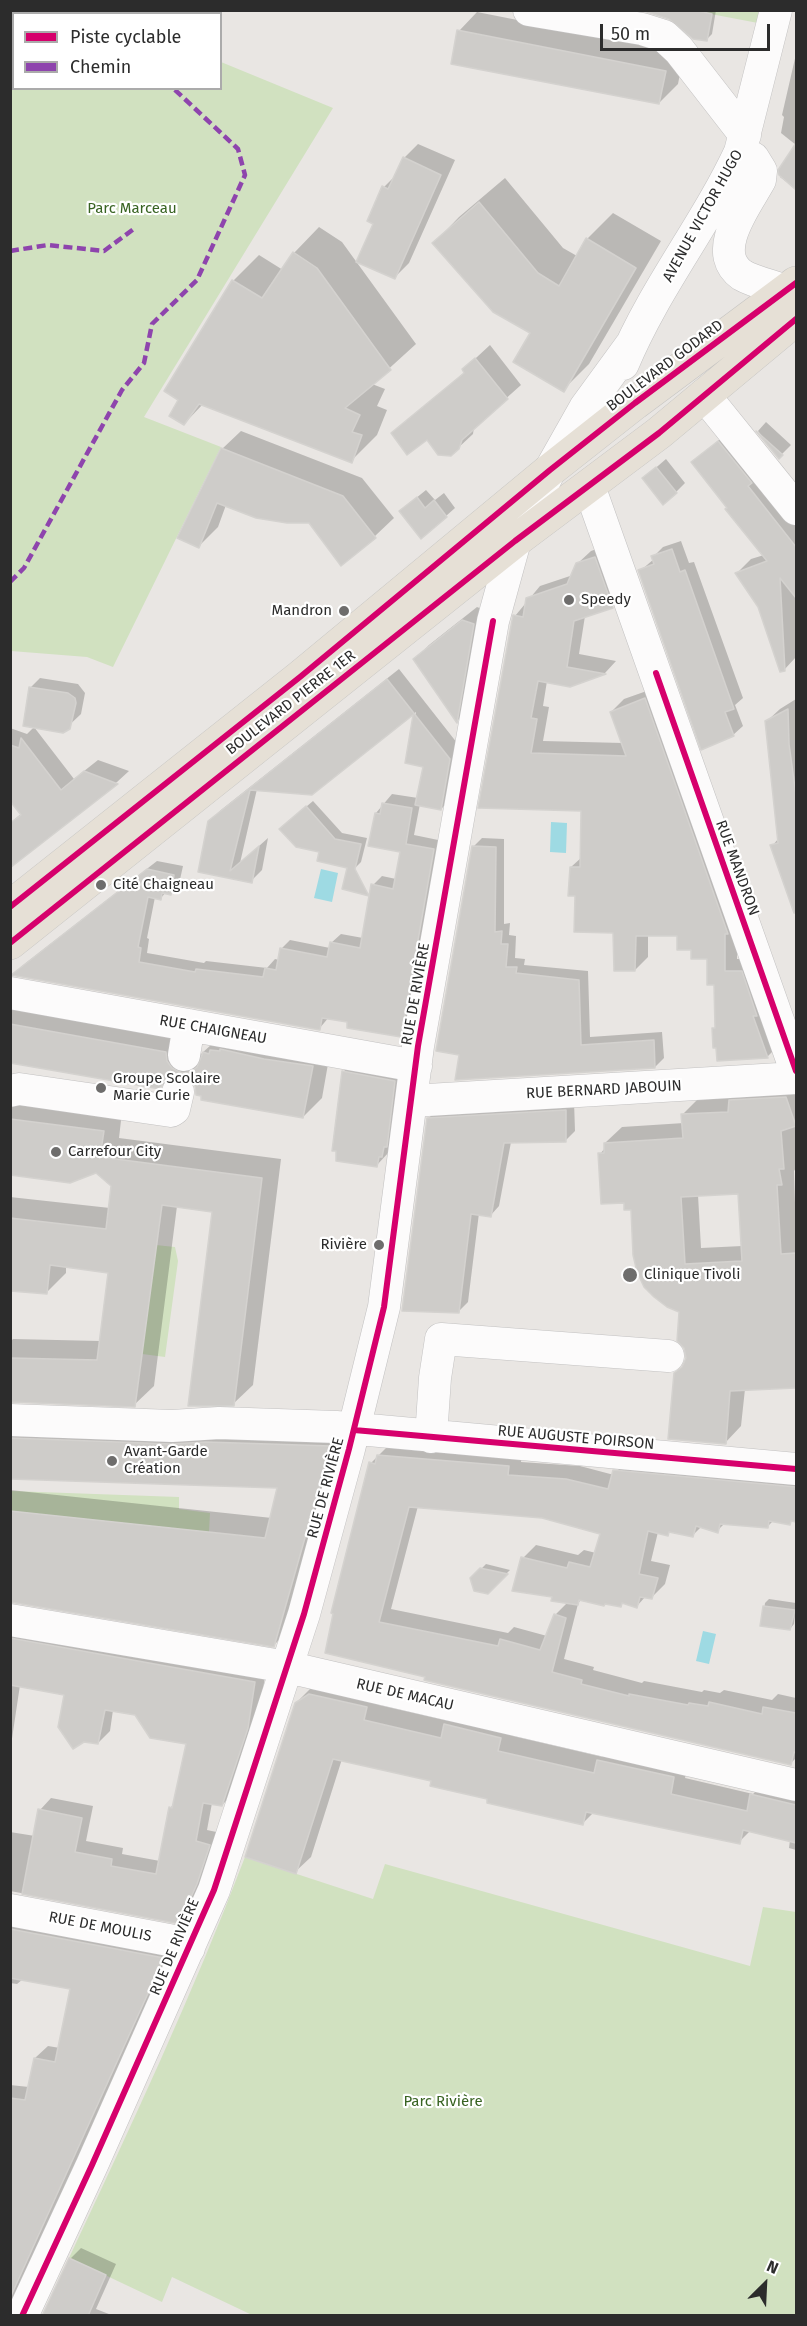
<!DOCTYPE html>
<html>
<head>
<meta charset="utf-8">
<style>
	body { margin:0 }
	#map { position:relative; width:807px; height:2326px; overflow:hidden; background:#e9e6e3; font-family:"Fira Sans",sans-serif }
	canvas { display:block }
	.frame { position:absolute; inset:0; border:12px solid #2c2c2c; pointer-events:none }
	.legend { position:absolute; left:12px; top:12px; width:210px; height:78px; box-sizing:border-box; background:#fff; border:2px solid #ababab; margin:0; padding:8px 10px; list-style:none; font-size:18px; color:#2c2c2c }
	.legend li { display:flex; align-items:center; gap:12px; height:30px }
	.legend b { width:30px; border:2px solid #ababab }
	.north { position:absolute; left:735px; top:2254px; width:60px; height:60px; -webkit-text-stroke:4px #fff; paint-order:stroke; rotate:24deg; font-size:16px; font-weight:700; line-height:24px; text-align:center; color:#2c2c2c }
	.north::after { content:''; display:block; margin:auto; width:21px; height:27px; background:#2c2c2c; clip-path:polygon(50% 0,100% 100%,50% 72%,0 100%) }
	.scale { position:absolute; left:600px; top:24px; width:170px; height:27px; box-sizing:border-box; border:3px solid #2c2c2c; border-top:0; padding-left:8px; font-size:18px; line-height:21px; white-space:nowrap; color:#2c2c2c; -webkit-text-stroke:4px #fff; paint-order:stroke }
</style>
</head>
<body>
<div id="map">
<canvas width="807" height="2326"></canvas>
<div class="frame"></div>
<ul class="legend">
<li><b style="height:8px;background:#d6006c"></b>Piste cyclable</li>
<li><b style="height:8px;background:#8e44ad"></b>Chemin</li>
</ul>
<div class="north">N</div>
<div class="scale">50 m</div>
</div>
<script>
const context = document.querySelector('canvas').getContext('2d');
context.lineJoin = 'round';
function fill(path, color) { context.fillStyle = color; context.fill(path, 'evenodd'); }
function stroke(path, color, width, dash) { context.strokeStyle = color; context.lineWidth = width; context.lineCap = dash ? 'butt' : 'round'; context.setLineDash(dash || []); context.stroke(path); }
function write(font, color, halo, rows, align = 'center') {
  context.font = font + ' "Fira Sans",sans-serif'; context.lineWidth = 4.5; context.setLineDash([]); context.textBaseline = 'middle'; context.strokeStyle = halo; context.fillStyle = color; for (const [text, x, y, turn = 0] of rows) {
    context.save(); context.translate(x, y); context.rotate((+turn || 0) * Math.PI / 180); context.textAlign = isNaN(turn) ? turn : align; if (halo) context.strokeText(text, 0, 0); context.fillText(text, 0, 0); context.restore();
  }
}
fill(new Path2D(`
	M95,10L102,13L14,14V88H220L221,62L333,108L144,417L221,447L113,667L87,657L11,651L10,11Z
	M695,11H761L758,23Z
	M156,1245L175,1247L178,1261L165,1357L142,1354Z
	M11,1491L179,1497V1509L210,1513L209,1532L11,1511Z
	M245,1857L373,1899L385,1864L750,1966L763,1907L796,1912V2315H252L172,2277L162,2302L69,2258C131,2126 193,1994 245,1857Z`), '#d1e1c0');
fill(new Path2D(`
	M551,822L567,823L566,853L550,852Z
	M321,869L338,873L332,902L314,898Z
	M703,1631L716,1634L709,1664L696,1661Z`), '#9edae3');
fill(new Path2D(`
	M99,10H119L116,14H107Z
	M187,10H212L209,14H193Z
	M648,10H716L712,34L706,40L671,18Z
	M477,12L684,53L678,84L659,103L459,31Z
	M796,54V145L781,133L784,117L782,115Z
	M418,144L455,160L409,263L394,278L375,223L384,187L397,174L404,158Z
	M796,146V189L780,177V171Z
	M505,178L563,248L577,256L587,239L613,213L661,241L589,364L563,390L532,333L434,243L459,217Z
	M319,227L342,242L416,344L372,384L385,389L377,406L387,410L377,435L351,461L203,404L184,424L180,400L166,390L233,281L259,255L283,270L294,253Z
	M490,345L521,385L474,427L473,434L458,448L427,438L393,433L465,372L464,369Z
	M766,422L791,445L779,457L758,431Z
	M733,428L796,515V657L784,670L758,607L737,573L751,559L764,555L693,462Z
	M241,431L362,478L394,518L375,536L341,563L309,521L226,505L218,527L199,546L222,449Z
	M666,459L685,483L676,492L644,478Z
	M426,490L435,500L444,493L455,508L446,516L410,503Z
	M681,541L689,563L694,562L743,698L735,705L743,726L733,735L640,571L654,559L653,557L663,547Z
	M608,545L625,594L612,607L585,616L579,654L616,661L605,673L570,685L547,681L543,706L549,707L543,741L623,743L611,712L624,699L658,687L737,923V959H754L780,1044L767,1057L713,1029L717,1026L715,984L709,958L692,948L678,935L648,934V957L635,970L614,931L577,894L571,867L582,857L583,809L480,806L515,616L540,586L573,575L577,564L591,551Z
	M477,607L487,611L470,708L457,721L415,659L429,645Z
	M399,669L461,748L452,798L441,809L420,804L414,835L443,841L410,1027L401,1036L349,1021L329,1017L319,1029L22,966L157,861L183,866L179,884L170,893L166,892L161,898L155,897L147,938L149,939L147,953L204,963L206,961L267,968L275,959L279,960L281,949L290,940L330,948L331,943L341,934L363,938L373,885L382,876L396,879L401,851L376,813L392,794L418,798L425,766L407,762L416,712L311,793L257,789L240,863L268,838L262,870L251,881L200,870L210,821L221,810Z
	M40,678L78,684L85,693L81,714L63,731L30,688Z
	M796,699V916L772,846L779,838L767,721L780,709Z
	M34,727L74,779L98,760L129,771L117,782L10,867V823L22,813L10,799V728L27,734Z
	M313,801L342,833L367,838L361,862L355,868L321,851L287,823Z
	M482,838L504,839V924L510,923L509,935L516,936L515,958L525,959L524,965L588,971L590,1037L662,1032L664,1058L655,1067L461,1054L473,847Z
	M10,1003L185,1033L191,1050L201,1054L223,1034L331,1047L322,1098L303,1117L196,1086L192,1078L182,1073H174L160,1088L10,1061Z
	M356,1059L407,1068L389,1152L377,1165L343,1072Z
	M796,1081V1168L794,1171L796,1234V1387L745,1389L741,1426L725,1443L675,1373L685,1364L687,1358L681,1311L633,1208L625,1201L600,1154L605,1148V1143L622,1127L684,1123L683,1114L699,1098ZM740,1193L742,1246L701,1248L698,1195Z
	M10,1097L122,1112L119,1138L281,1159L253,1385L233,1404L214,1210L177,1206L154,1386L134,1405L11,1401L13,1408L349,1428L293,1626L274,1645L10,1602V1490L272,1518L279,1486L10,1478V1342L13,1339L101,1341L110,1272L66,1266V1273L46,1293L10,1289V1197L110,1208L112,1186L96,1171L10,1174Z
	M574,1101L575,1131L566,1140L511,1142L499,1206L490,1216L479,1213L468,1302L459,1311L428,1119L437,1109Z
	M392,1442L522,1453L521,1462L580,1466L614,1475L628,1458L796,1472V1521L793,1520L789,1524L773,1521L767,1527L725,1523L717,1531L702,1526L692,1536L671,1531L668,1534L658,1532L651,1561L670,1565L665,1584L652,1597L646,1596L637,1606L623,1602L620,1606L582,1599L577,1604H578L564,1659L594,1667L593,1670L642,1683L644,1681L702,1692L704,1690L720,1693L724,1690L772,1700L778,1694L796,1698V1758L790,1764L327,1652L371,1463ZM418,1506L543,1516L602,1533L596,1553L584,1550L578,1555L536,1545L523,1558L554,1596L568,1602L555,1615L547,1636L514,1627L508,1633L391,1609Z
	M486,1564L510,1570L487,1593L472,1578Z
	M769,1599L796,1603L794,1624L790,1629L762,1624L765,1603Z
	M10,1625L266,1670L259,1715L234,1793L222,1805L212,1803L207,1830L221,1833L193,1905L180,1918L174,1921L10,1891V1832L35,1836L40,1810L51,1798L93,1806L86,1841L123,1848L122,1854L160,1861L170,1808L175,1803L188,1743L135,1714L113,1710L110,1731L98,1743L65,1694L20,1685L10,1752Z
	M312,1687L382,1692L379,1705L449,1721L461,1710L516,1722L513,1736L603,1757L614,1745L689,1762L685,1778L753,1794L767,1780L796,1786V1850L789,1848L790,1840L751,1830L739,1842L594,1812L582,1824L433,1780L342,1759L311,1857L295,1872L296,1703Z
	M10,1914L175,1946L10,2313V2085L29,2087L35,2058L48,2046L60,2048L72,1988L23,1979L17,1984L10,1983Z
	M81,2248L116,2264L96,2309L114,2316H44L70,2259Z`), '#0003');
const building = new Path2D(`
	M641,10H694L712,14L707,41L693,39L669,19Z
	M457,30L666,71L659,104L451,64Z
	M796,143V190L779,175L778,170Z
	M403,157L441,175L395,279L356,262L373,224L367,221L382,186L388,189Z
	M479,202L538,273L559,286L586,238L636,268L564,392L513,362L530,333L493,312L432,243Z
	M293,252L317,268L391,370L345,408L360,415L352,432L362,435L352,463L199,404L184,425L169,416L178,400L164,391L232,280L262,298Z
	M475,358L508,399L462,440L459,449L451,456L438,455L427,440L407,455L391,433L464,373L462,369Z
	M756,431L764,438L783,455L779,459Z
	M718,441L752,483L748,486L796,547V598L780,578L785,671L780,672L758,607L735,573L767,561L725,509L727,508L691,462Z
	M221,448L343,496L376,538L341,566L309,523H287L256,518L217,503L199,548L177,538Z
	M656,467L677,493L663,505L642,478Z
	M417,497L425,508L434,500L447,517L421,539L399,511Z
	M672,549L680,572L685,570L734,709L725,712L734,736L701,750L638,570L654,564L651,556Z
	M595,557L613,608L574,621L567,667L606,674L570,687L538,681L531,718L537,719L531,753L626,756L610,712L645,698L728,934H725V971H742L757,1016H753L768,1058L717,1061L716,1048H713L712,1028H715L714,985H707V959H691V950H677V936H636L635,971H614L613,933L574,932L575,896H568L570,867H580L581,811L478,808L513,615L523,617L526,598L567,584L576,563Z
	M462,620L474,624L457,723L413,659Z
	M387,679L450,759L441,810L415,805L423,767L405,763L413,715L312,795L250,790L230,871L259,846L252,883L198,872L208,821Z
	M29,687L68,693L75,698L76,703L70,729L63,733L23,726Z
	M788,709L789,744L796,795V913H794L770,845L778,843L765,721Z
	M21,738L61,790L84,771L118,784L10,868V823L21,815L10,801V745L19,748Z
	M382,803L412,808L406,844L434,849L401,1037L347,1028V1022L322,1018L320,1030L11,975L147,869L174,875L171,895L162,893L161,900L148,897L138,947L141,948L139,962L195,972L196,969L263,977L265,968L276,970L280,948L327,957L330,942L360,948L369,896L342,889L347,868L317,861L319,852L296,847L279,829L306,806L335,839L361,844L355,869L369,896L371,884L393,889L400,852L368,846L375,813L380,814Z
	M472,846L496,847L495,932L502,931L501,944H508L506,967H517L516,973L579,980L581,1045L654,1040L655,1068L455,1080L459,1055L436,1051Z
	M10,1024L166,1052L167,1061L172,1068L182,1073L190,1072L197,1067L203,1052L209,1054L210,1050L220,1051V1049L264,1059L313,1066L303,1118L201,1100V1096L196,1095L195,1086L191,1079L182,1074L172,1075L165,1079L160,1089L10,1063Z
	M342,1071L395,1081L387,1147H384L382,1157H379L377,1167L336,1161V1151H332Z
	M786,1097L796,1126L781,1131L784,1169H779L782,1185H777L781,1254L796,1253V1388L730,1391L726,1444L668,1439L674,1373L682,1367L686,1358L684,1348L677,1341L679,1312L667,1307L654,1297L644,1287L637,1272L633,1255L631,1210H624V1203L601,1204L598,1153H604V1143L683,1138L681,1114L728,1112L729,1100ZM738,1194L742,1261L685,1264L681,1197Z
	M566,1110V1142L504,1143L491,1217L471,1214L459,1313L402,1311L427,1118Z
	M10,1119L104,1131L100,1157L262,1178L234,1406H188L212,1212L162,1205L135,1407L10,1402V1358L97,1360L108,1273L50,1265L47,1294L10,1291V1218L106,1229L111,1186L96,1173L70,1183L10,1175Z
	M10,1438L171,1444L206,1442L331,1446L274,1647L10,1602V1511L265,1538L277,1488L10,1479Z
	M377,1455L509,1466L508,1475L566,1479L608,1489L613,1470L796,1487V1522L791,1521L790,1525L769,1521L768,1528L720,1524L718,1533L696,1526L693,1537L669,1532L668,1536L648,1531L639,1574L658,1578L652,1599L640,1597L637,1608L622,1603L621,1607L605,1604L604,1606L579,1600L578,1605L551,1601L552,1597L512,1591L521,1557L567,1568L569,1562L590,1567L600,1534L542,1518L409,1507L379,1622L498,1646L500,1639L540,1650L554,1614L566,1618L552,1672L582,1680L581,1684L629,1696V1694L688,1705L689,1703L708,1706L709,1702L762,1714L763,1707L796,1713V1753L794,1752L791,1765L471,1691L424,1680L425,1677L325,1653L333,1614L331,1613L369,1462L375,1464Z
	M480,1568L508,1574L488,1594L474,1591L470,1578Z
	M763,1606L795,1610L790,1630L760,1626Z
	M10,1638L255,1682L248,1728L222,1806L203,1803L196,1841L210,1845L197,1884L181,1919L175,1923L22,1894L38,1809L82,1818L75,1852L112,1859L111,1866L156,1874L169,1807L172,1808L186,1744L150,1738L135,1715L105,1710L98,1744L84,1742L73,1749L58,1727L64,1695L10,1685Z
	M309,1694L367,1707L364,1720L441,1738L444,1724L501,1738L498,1751L594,1773L597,1760L674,1777L671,1794L693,1799L747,1811L750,1794L796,1805V1843L743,1830L740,1844L586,1812L583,1825L487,1803V1799L430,1786L431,1781L333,1759L296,1874L245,1857L295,1703Z
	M10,1929L164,1958L10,2298V2098L25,2100L34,2058L55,2062L70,1989L10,1978Z
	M69,2258L106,2275L102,2284L88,2316H42Z`);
fill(building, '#ceccc9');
stroke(building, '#d4d2cf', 1.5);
const minor = new Path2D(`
	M529,10L642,29L664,36L679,50L745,135
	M740,152L753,158L761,171L760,180C747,204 709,252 742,275C754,282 773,286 786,291
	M623,364C654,289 706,225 740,152L776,10
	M704,395L796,509
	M589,486L796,1071
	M10,993L416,1066
	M184,1055L189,1025
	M10,1091L19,1089L171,1111L174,1109L178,1092
	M411,1101L796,1078
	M10,1420L172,1426L219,1423L336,1427L796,1469
	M431,1437L435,1378L441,1339L668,1356
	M10,1620L287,1667L796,1785
	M10,1910L174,1941L189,1948
	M22,2316L92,2165L214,1890L304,1614L349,1449L384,1307L418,1046L493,621L515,541L550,470L585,408L631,345`);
const major = new Path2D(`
	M10,907L300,677L550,470L635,403L796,283
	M10,943L515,541L659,433L796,319`);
stroke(minor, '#c2c1c1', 33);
stroke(major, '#c5c4c2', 34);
stroke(minor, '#fcfbfb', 32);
stroke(major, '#e6e0d6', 33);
stroke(new Path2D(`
	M10,20L14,19
	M10,251L48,245L104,251L135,228
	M10,582L24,568L122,390L144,363L152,324L197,280L245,175L238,149L173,88`), '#8e44ad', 4.5, [9, 4.5]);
stroke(new Path2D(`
	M656,673L796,1071
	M10,907L300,677L550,470L635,403L796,283
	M10,943L515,541L659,433L796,319
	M354,1430L796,1469
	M22,2316L92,2165L214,1890L304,1614L349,1449L384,1307L418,1046L493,621`), '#d6006c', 6);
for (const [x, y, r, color] of [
	[569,600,6,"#6e6d6c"],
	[344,611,6,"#6e6d6c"],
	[101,885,6,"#6e6d6c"],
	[101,1088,6,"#6e6d6c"],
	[56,1152,6,"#6e6d6c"],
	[379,1245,6,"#6e6d6c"],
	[630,1275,8,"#6e6d6c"],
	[112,1461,6,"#6e6d6c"]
]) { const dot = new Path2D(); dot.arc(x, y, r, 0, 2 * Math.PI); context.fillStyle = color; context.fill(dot); stroke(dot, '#fff', 2); }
write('15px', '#386322', '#fff', [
	["Parc Marceau",132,209],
	["Parc Rivière",443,2102]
]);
write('15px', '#2c2c2c', '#fff', [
	["AVENUE VICTOR HUGO",703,216,-61],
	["BOULEVARD GODARD",665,366,-37],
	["BOULEVARD PIERRE 1ER",291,703,-38],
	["RUE MANDRON",737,868,70],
	["RUE DE RIVIÈRE",416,994,-80],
	["RUE CHAIGNEAU",213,1030,10],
	["RUE BERNARD JABOUIN",604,1090,-3],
	["RUE AUGUSTE POIRSON",576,1438,5],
	["RUE DE RIVIÈRE",326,1488,-75],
	["RUE DE MACAU",405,1695,13],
	["RUE DE MOULIS",100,1927,11],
	["RUE DE RIVIÈRE",175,1947,-67]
]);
write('15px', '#2c2c2c', '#fff', [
	["Speedy",581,600],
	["Mandron",332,611,"right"],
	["Cité Chaigneau",113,885],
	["Groupe Scolaire",113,1079],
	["Marie Curie",113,1096],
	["Carrefour City",68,1152],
	["Rivière",367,1245,"right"],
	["Clinique Tivoli",644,1275],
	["Avant-Garde",124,1452],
	["Création",124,1469]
], 'left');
</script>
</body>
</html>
